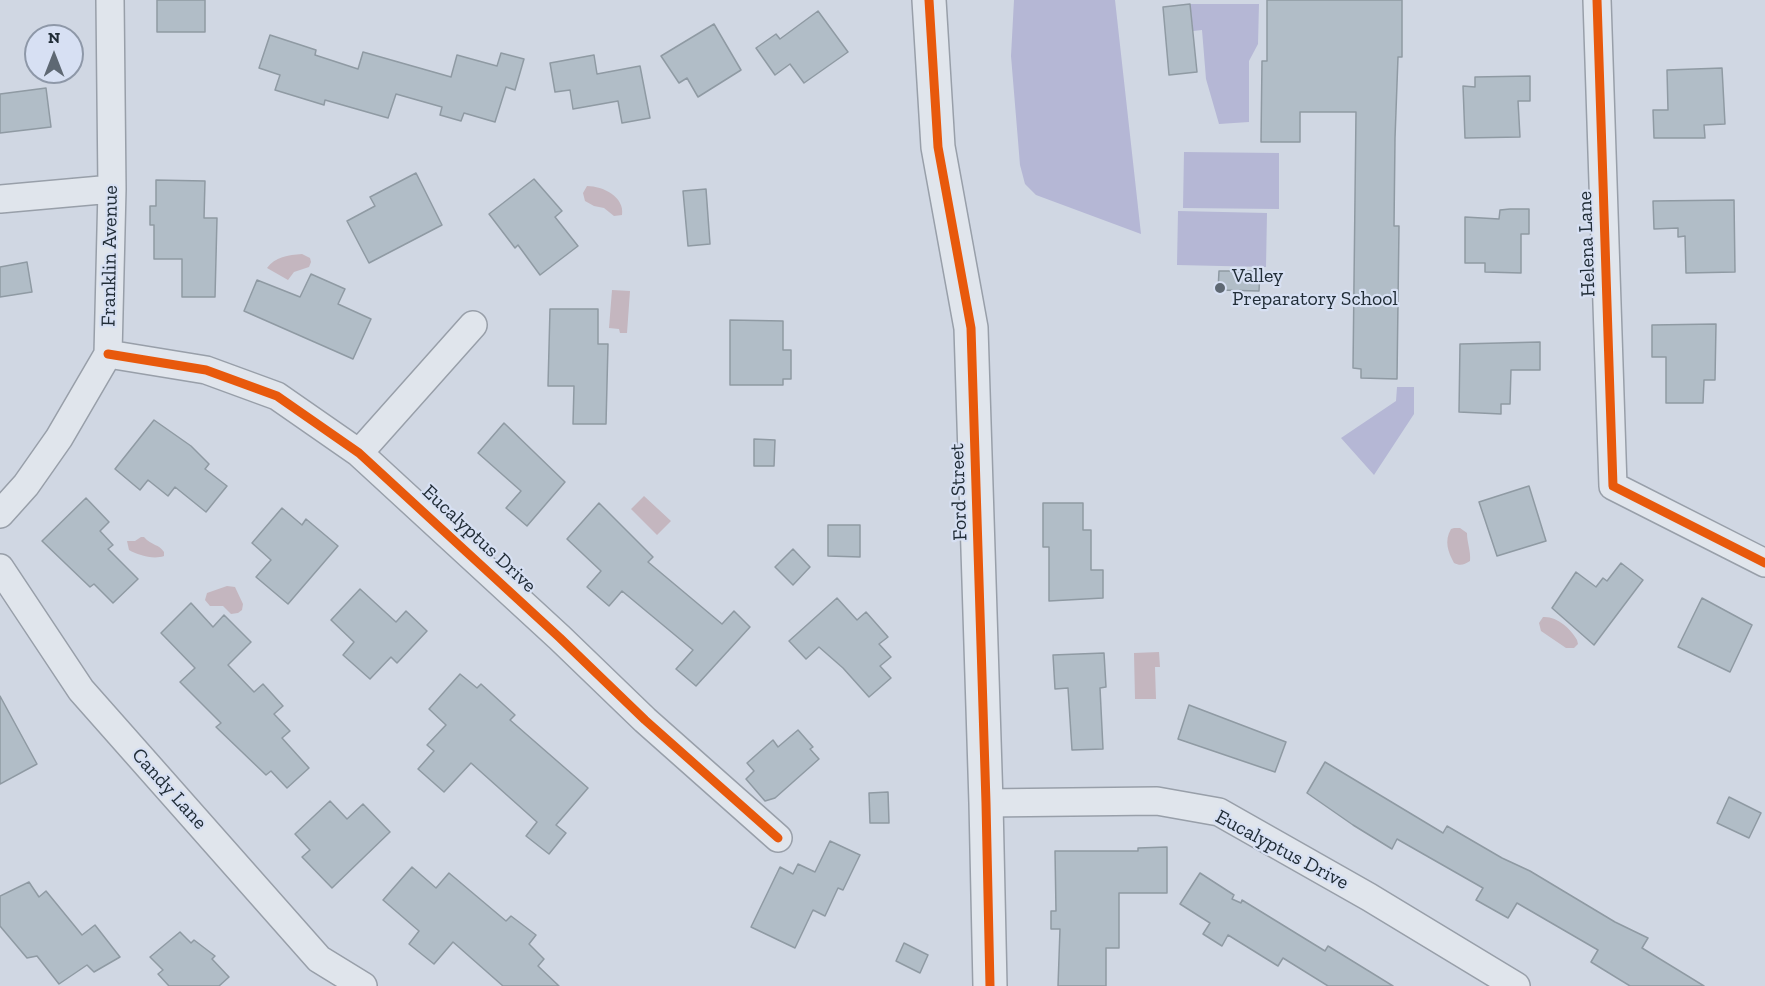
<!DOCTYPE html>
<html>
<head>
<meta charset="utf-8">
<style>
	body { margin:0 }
	#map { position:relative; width:1765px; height:986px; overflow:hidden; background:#d0d7e3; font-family:"Zilla Slab",serif }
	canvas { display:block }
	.north { position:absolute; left:24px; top:24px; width:60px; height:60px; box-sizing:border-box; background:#d7e0f3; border:2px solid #8e98a8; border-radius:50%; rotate:0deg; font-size:16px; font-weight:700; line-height:24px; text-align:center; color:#212d37 }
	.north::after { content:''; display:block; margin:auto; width:21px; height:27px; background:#5e6873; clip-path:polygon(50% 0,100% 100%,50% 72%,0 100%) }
</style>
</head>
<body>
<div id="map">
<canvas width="1765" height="986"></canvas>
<div class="north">N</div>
</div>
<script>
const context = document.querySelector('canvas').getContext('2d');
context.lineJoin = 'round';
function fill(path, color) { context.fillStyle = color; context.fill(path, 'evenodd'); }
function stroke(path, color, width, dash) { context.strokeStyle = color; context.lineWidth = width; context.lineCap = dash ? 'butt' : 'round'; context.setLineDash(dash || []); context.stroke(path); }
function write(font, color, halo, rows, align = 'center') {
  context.font = font + ' "Zilla Slab",serif'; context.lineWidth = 4.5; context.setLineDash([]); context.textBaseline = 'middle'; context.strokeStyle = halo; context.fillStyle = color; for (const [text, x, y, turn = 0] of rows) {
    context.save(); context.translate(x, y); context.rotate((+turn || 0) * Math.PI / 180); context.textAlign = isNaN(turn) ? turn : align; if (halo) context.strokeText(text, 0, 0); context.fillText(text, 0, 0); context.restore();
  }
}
fill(new Path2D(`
	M1014,0H1115L1141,234L1036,195L1025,184L1020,165L1011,56Z
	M1190,4H1259L1258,44L1249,61V122L1219,124L1206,79L1202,30L1193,31Z
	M1184,152L1279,153V209L1183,208Z
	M1178,211L1267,213L1266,267L1177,265Z
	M1397,387H1414V414L1374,475L1341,438L1396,401Z`), '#b5b7d5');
fill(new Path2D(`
	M587,186C603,186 625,197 622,215L614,216L604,208L594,206L585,201L583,193Z
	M302,254L310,258L311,262L309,267L294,272L288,280L267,268C275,257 288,255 302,254Z
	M612,290L630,291L627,333H620L619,329L609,328Z
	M644,496L671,521L657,535L631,509Z
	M1454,528H1460L1467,533C1467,543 1471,551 1470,561C1464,565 1460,566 1454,563C1448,552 1444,541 1451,529Z
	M141,537H144C152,546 159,544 164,552V556C153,560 138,555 129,550L127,541H135Z
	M227,586L235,587L243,604L242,610L238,613L231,614L223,606H210L205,600L207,593Z
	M1543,617C1557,616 1571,629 1577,640L1578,644L1574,648H1566L1541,631L1539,623Z
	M1159,652L1160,667H1155L1156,699H1135L1134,653Z`), '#c4b6bf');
const building = new Path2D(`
	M157,0H205V32H157Z
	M1267,0H1402V57H1398L1395,138L1394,226H1399L1397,379L1361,378V369L1353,368L1356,112H1300V142H1261L1262,61H1267Z
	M1190,4L1197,72L1169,75L1163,7Z
	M818,11L848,52L804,83L790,64L775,75L756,48L776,34L780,39Z
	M714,24L741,70L698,97L687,78L679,83L661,56Z
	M270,35L316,50L315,55L358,69L363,52L451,77L457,55L497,66L501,53L524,59L515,90L506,87L495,122L464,113L461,121L440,115L442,107L396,94L388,118L325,100L324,105L275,90L280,75L259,68Z
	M594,55L597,74L640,66L650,118L622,123L618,101L573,109L570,90L555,92L550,63Z
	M1722,68L1725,124L1704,125L1705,138H1654L1653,110H1668L1667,70Z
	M1530,76V101H1518L1520,137L1465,138L1463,86L1475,87V77Z
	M46,88L51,127L0,133V94Z
	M416,173L442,225L369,263L347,221L375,206L370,197Z
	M534,179L562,211L555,217L578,246L540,275L518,245L515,248L489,214Z
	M156,180L205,181L204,218H217L215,297H182V259H154V225H150V206H156Z
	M706,189L710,244L688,246L683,191Z
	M1734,200L1735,272L1686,273L1685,236L1678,237V228L1654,229L1653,201Z
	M1510,209H1529V234H1521V273L1485,272V263H1465V217L1499,219L1500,210Z
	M27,262L32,292L0,297V267Z
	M1219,271H1260L1259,291L1218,290Z
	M311,274L345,289L338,304L371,319L353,359L244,311L257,280L300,297Z
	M550,309H598V344H608L606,424H573L574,386H548Z
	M730,320L783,321V350H791V379H783V385H730Z
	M1716,324L1715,380H1704L1703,403H1666V357H1652V325Z
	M1540,342V370H1511L1510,404H1501V414L1459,412L1460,344Z
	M154,420L191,446L209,464L205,469L227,486L206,512L175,487L168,496L148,480L140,490L115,469Z
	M504,423L565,482L527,526L506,508L521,491L478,453Z
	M754,439L775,440L774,466H754Z
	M1529,486L1546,541L1497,556L1479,502Z
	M86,498L109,522L100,531L113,545L108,549L138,579L113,603L94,584L90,587L42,541Z
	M599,503L653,557L648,562L722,624L734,611L750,627L696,686L676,669L693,650L622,591L609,606L587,587L601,571L567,539Z
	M1043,503H1083V530H1091V570H1103V598L1049,601V547H1043Z
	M282,508L302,525L306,519L338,546L288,604L256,577L271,560L252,543Z
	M828,525H860V557L828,556Z
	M793,549L810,567L793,585L775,567Z
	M1621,563L1643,580L1594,645L1552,608L1576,572L1596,587L1603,578L1607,581Z
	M360,589L396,622L406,611L427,631L397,663L391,657L370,679L343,655L354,642L331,620Z
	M837,598L857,620L866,612L888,637L879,644L891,657L880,666L891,678L869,697L843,668L819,647L806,659L789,641Z
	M1702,598L1752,625L1730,672L1678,647Z
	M191,603L213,627L224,615L251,642L228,665L254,692L263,684L283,706L274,714L290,731L282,738L309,768L287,788L271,771L266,775L216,727L221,723L180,682L195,668L161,633Z
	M1104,653L1106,687L1100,688L1103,749L1072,750L1068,688L1055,689L1053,655Z
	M460,674L477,688L481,684L515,715L510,720L588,788L556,825L566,833L549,854L526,836L537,822L471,763L444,792L418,769L434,751L427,745L446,725L429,709Z
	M0,696L37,764L0,784Z
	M1189,705L1286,742L1275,772L1178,739Z
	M798,730L813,747L810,749L819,759L775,798L765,801L746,779L754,771L747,763L773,740L778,747Z
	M1325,762L1443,833L1447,826L1502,858L1530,871L1615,922L1648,938L1642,948L1704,986H1630L1591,962L1598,950L1517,903L1508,918L1476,900L1483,888L1397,839L1392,849L1353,825L1307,793Z
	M888,792L889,823H870L869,793Z
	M1729,797L1761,813L1749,838L1717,823Z
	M330,801L347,819L363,804L390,832L332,888L302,857L310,850L295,834Z
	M830,841L860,855L843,890L838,888L825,916L813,910L795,948L751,927L780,867L793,874L798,864L815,872Z
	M1167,847V893H1119V948H1106V986H1058L1060,929H1051V911H1056L1055,851H1138V848Z
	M412,867L436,888L449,873L506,921L511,916L536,935L529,944L544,959L538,966L559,986H503L453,942L434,964L409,944L419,931L383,900Z
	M1200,873L1234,895L1232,899L1241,903L1242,900L1325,951L1328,946L1393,986H1328L1283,958L1278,966L1228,935L1222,946L1203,934L1210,923L1180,904Z
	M29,882L39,897L46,891L82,935L95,925L120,957L94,972L87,965L59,984L37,956L27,958L0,926V896Z
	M180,932L191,943L194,940L215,956L212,959L229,977L219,986H169L158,974L163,970L150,957Z
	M904,943L928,955L920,973L896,961Z`);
fill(building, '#b1bdc7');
stroke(building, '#8f9aa3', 1.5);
const minor = new Path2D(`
	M1597,0L1613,486L1765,563
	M0,199L112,189
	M108,354L206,370L277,396L359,453L560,638L645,720L778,838
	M359,453L473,325
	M0,514L26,485L59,438L108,354L112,189L110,0
	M0,568L81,690L319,959L363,986
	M986,803L1157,801L1219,812L1369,897L1516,986`);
const tertiary = new Path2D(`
	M929,0L938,147L971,328L986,803L990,986`);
stroke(minor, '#989fa9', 30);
stroke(tertiary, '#989fa9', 36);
stroke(minor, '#e0e5ec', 27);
stroke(tertiary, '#e0e5ec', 33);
stroke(new Path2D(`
	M929,0L938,147L971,328L986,803L990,986
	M1597,0L1613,486L1765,563
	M108,354L206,370L277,396L359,453L560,638L645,720L778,838`), '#e8590c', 9);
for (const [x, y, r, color] of [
	[1220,288,6,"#5e6873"]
]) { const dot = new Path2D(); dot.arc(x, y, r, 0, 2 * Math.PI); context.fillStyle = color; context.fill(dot); stroke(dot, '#d7e0f3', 2); }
write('20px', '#212d37', '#d7e0f3', [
	["Helena Lane",1587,244,-92],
	["Franklin Avenue",110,256,-89],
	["Ford Street",959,492,-92],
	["Eucalyptus Drive",479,539,43],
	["Candy Lane",169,789,48],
	["Eucalyptus Drive",1282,850,28]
]);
write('20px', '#212d37', '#d7e0f3', [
	["Valley",1232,276],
	["Preparatory School",1232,299]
], 'left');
</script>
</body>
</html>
